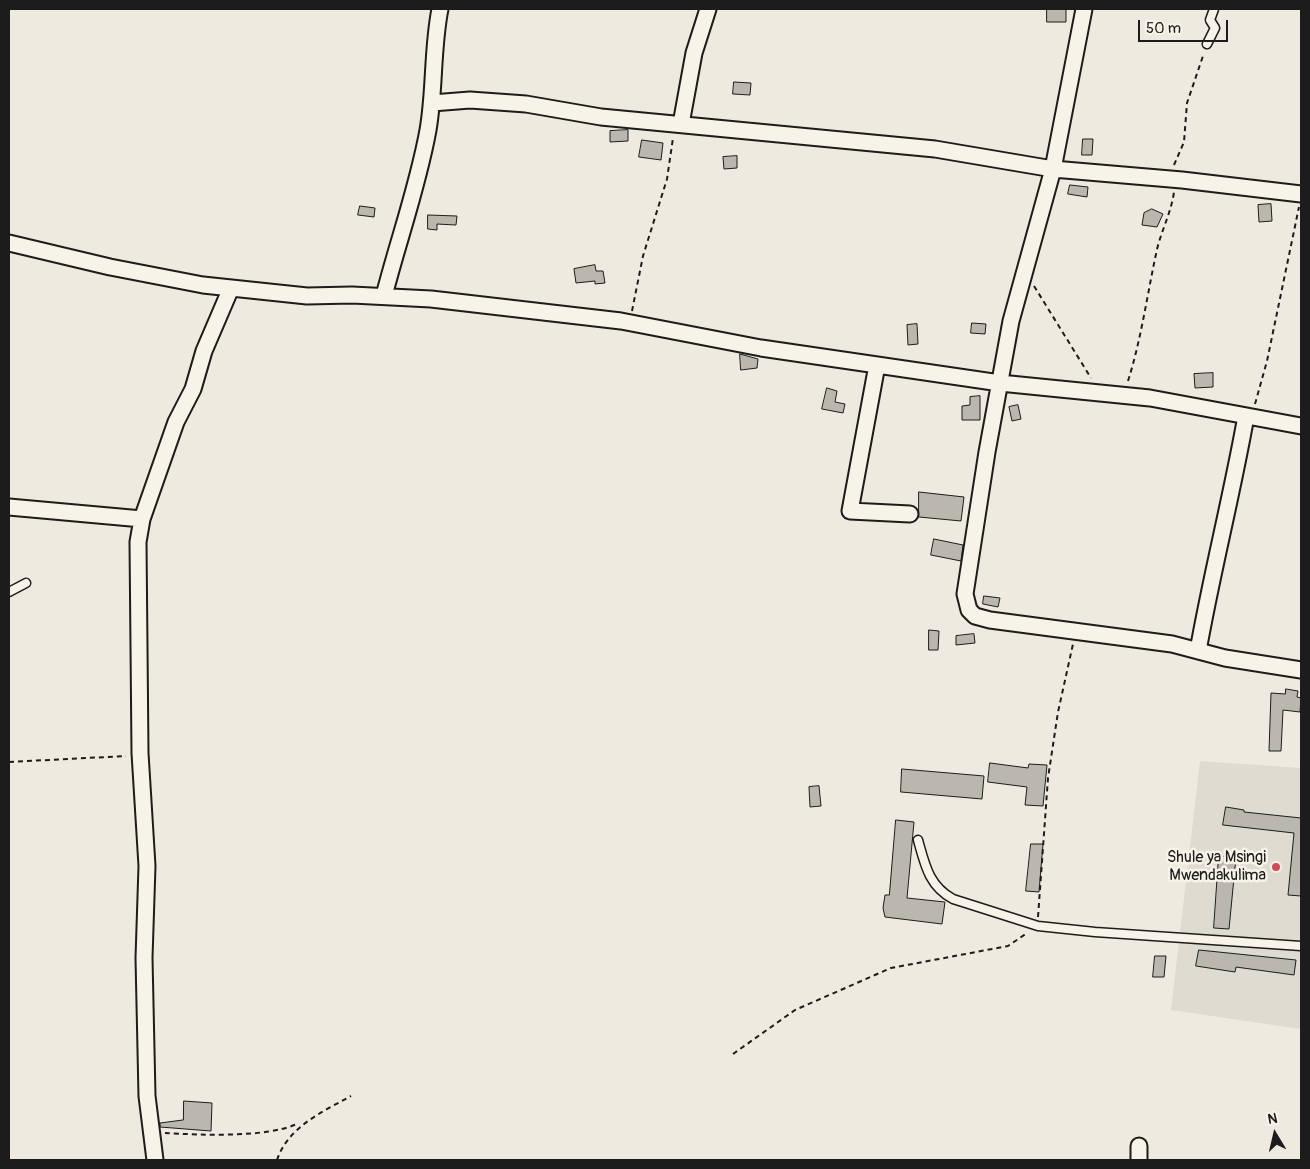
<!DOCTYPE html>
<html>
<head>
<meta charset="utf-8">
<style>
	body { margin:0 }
	#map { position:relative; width:1310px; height:1169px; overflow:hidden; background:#eeeae0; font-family:Pangolin,sans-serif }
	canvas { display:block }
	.frame { position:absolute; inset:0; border:10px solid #1c1c1c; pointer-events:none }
	.north { position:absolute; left:1250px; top:1109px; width:50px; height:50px; -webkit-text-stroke:4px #f7f3e8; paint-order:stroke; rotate:351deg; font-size:14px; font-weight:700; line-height:20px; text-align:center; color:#1c1c1c }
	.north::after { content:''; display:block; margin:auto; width:18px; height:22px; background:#1c1c1c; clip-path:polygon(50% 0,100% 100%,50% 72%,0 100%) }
	.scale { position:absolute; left:1138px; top:20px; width:90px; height:22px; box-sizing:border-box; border:2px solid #1c1c1c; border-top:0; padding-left:6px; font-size:15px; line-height:18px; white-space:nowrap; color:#1c1c1c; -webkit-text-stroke:4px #f7f3e8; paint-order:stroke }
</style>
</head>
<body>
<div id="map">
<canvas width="1310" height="1169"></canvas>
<div class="frame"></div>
<div class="north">N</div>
<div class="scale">50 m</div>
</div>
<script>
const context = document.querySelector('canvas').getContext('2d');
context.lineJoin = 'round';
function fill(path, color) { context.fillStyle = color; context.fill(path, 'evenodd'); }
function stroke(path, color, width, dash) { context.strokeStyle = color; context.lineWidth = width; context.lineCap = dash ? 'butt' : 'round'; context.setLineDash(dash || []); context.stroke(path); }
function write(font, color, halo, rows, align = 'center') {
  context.font = font + ' Pangolin,sans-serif'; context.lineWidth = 5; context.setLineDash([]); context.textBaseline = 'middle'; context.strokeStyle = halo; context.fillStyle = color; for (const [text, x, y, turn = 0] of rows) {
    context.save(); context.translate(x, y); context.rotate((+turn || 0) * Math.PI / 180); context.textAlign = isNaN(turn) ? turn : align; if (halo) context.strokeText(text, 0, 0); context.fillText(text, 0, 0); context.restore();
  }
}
fill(new Path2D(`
	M1200,761L1301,768V1029L1171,1010Z`), '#dedbd1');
const building = new Path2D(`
	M1047,9H1066V22H1047Z
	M734,82L751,83L750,95L733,94Z
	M628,130V141L610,142V131Z
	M1083,139H1093L1092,155H1082Z
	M642,140L663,143L661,160L639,157Z
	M737,156V168L724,169L723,157Z
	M1070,185L1088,187L1087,197L1068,194Z
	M1271,204L1272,221L1259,222L1258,205Z
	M360,206L375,208L374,217L358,215Z
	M1152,209L1163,214L1157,227L1142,225L1144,213Z
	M428,215L457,216L456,225L437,224V230L428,229Z
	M595,265L596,271H603L605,283L595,284V281L576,283L574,269Z
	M972,323L986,324L985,334L971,333Z
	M917,324L918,344L908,345L907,325Z
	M740,354L758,359L757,368L741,370Z
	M1213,373V387L1195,388L1194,374Z
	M827,388L837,391L835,402L845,404L843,413L822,409Z
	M980,396V420H962V406L970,405V397Z
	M1018,405L1021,419L1012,421L1009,407Z
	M919,492L964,497L961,521L919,517Z
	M934,539L963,545L961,561L931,555Z
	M984,596L1000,598L998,607L983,604Z
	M929,630L939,631L938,650H929Z
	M974,634L975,643L956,645V636Z
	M1286,689L1298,691L1297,697L1301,698L1300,712L1283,710L1281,751H1269L1271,693L1285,694Z
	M990,763L1028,768L1029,764L1047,765L1043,806L1025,805L1027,787L988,782Z
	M902,769L984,776L982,799L901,792Z
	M819,786L821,806L810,807L809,787Z
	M1226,807L1244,810V812L1301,818V896L1288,895L1294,833L1223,825Z
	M896,820L914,822L907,898L945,902L942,924L885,917L883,908L885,895H889Z
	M1031,844H1043L1039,892L1026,891Z
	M1219,856L1236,857L1229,929L1214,928Z
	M1199,950L1296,960L1294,975L1236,967L1235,972L1196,966Z
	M1155,956H1166L1164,977H1153Z
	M184,1101L212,1103L211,1131L160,1127V1123L183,1120Z`);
fill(building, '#bab7af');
stroke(building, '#1c1c1c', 1);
const lane = new Path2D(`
	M1207,44L1215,28L1210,20L1214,9
	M9,592L26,583
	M918,840C925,865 929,886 953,899L1038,926L1095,932L1301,946`);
const street = new Path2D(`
	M1084,9L1053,169L1011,321L987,452L965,594L969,610L975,616L990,620L1172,644L1225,658L1301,670
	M432,103L470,100L526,104L601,117L935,149L1053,169L1182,180L1301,194
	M681,124L694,53L708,9
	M9,243L110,267L203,285L307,296L352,295L431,299L621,321L761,348L1000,383L1150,398L1301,426
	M384,296C398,241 418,186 428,130C435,90 432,49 440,9
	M877,365L850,511L910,514
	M9,507L142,519
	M1198,651C1212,572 1232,495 1246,416
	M155,1160L147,1096L144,958L147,866L140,753L138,542L142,519L176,422L193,389L204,351L231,288
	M1139,1160V1146`);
stroke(lane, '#1c1c1c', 11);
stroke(street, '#1c1c1c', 19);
stroke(new Path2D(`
	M1174,165L1184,142L1187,103L1204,53
	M1034,286L1091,378
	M632,311L643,256L667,179L673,138
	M1128,381C1141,340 1147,296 1156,254C1160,233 1171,214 1174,192
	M1255,404L1267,361L1299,207
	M9,762L126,756
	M1038,917L1048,778L1058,712L1073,644
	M733,1054L795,1010L891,968L1008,946L1027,933
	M165,1133C201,1135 265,1138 297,1124
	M277,1160C288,1127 322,1112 351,1096`), '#1c1c1c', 2, [5, 4]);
stroke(lane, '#f7f3e8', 8);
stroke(street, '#f7f3e8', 15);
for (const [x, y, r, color] of [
	[1276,867,5,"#d1495b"]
]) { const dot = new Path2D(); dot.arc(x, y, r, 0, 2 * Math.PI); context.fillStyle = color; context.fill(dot); stroke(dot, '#f7f3e8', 2); }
write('16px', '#1c1c1c', '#f7f3e8', [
	["Shule ya Msingi",1266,858],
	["Mwendakulima",1266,876]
], 'right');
</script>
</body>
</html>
